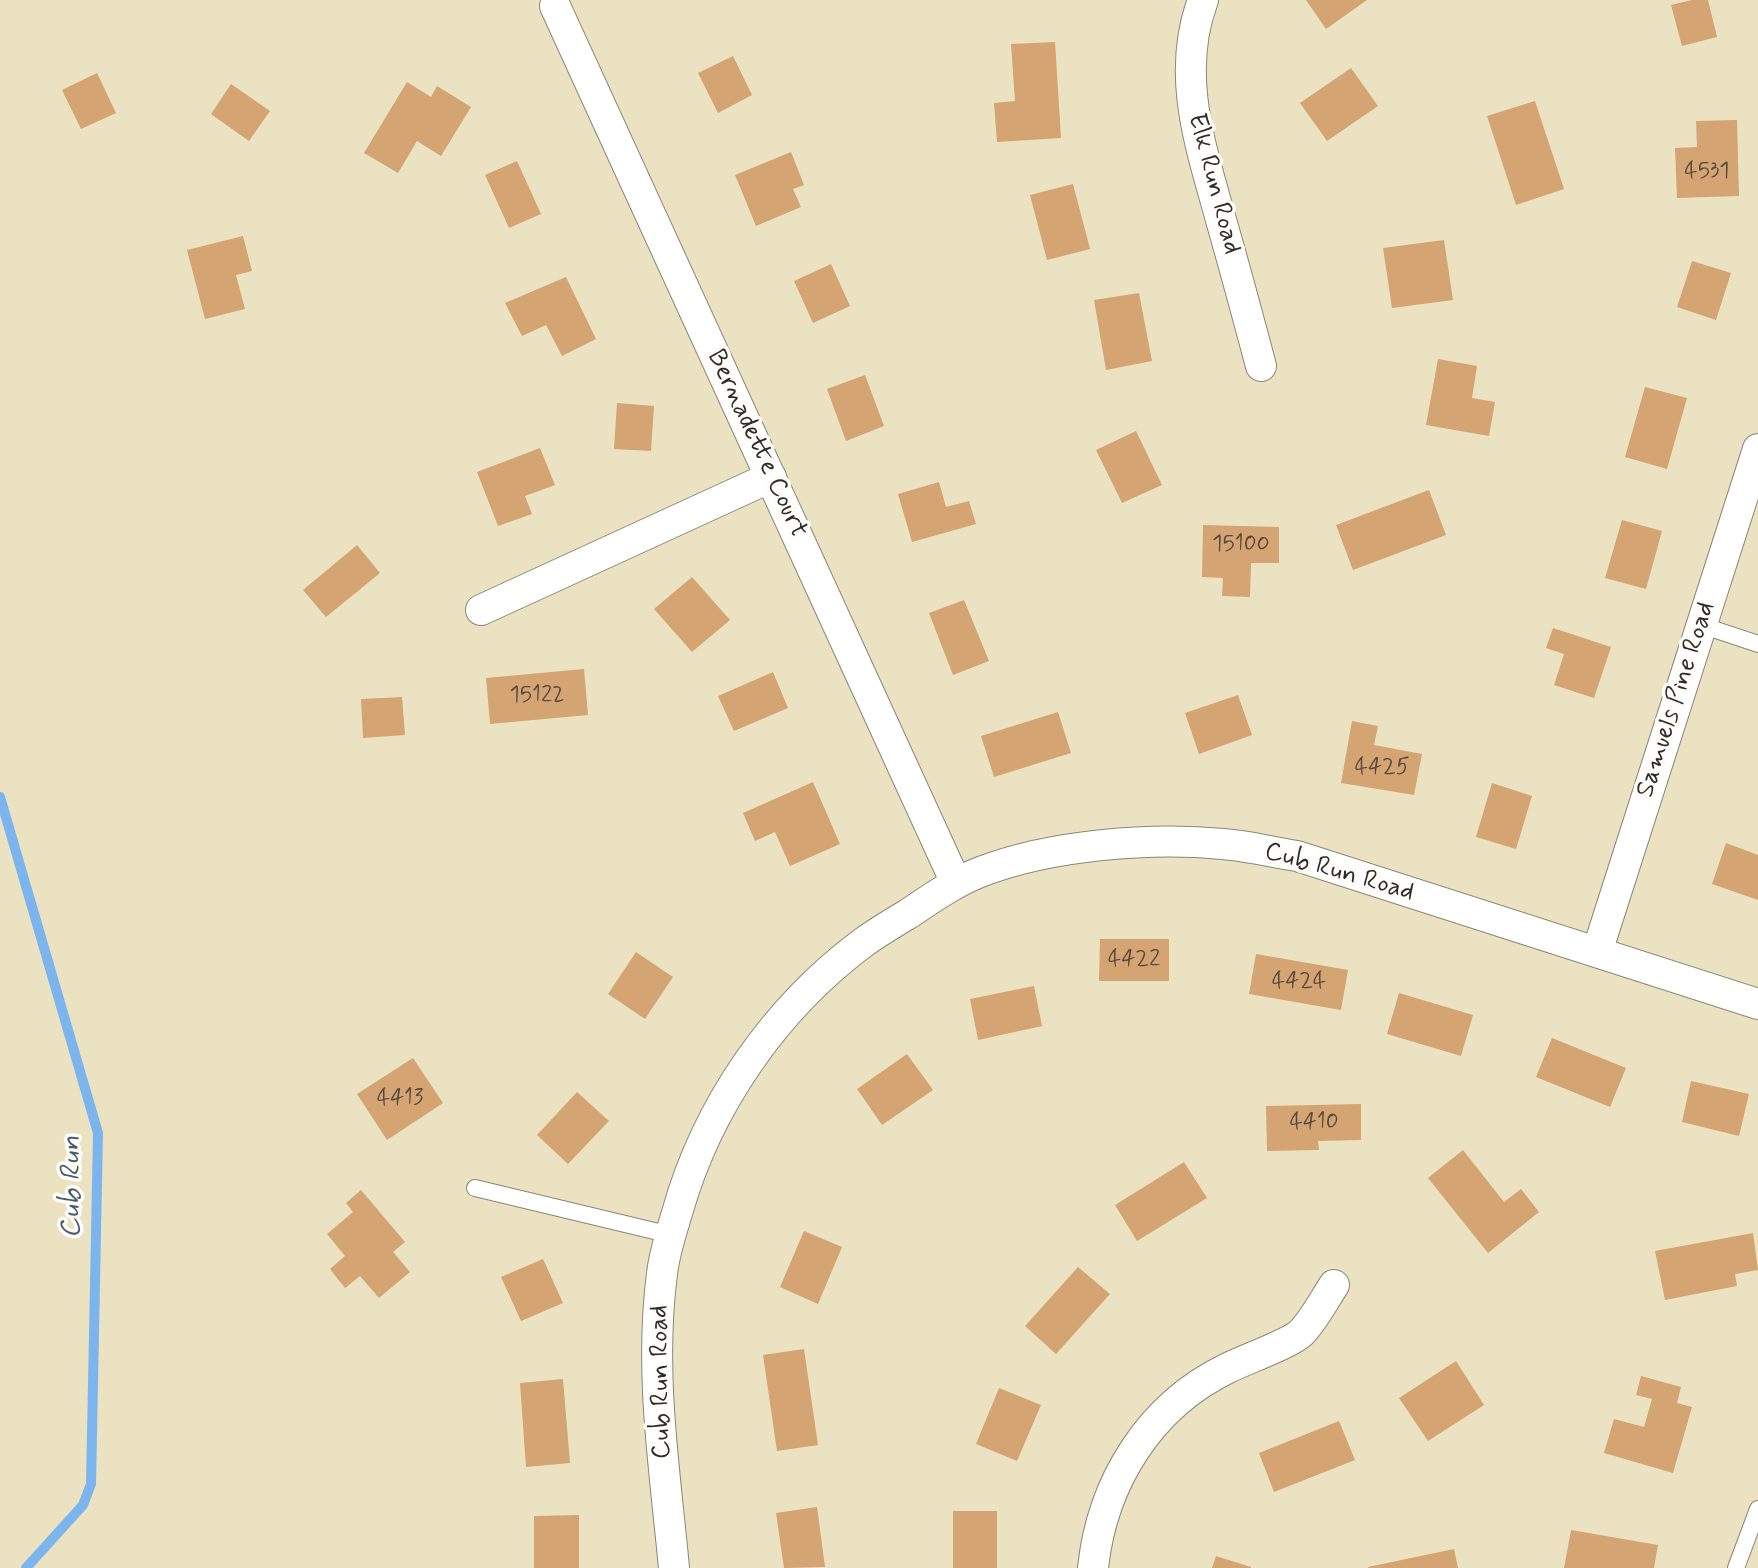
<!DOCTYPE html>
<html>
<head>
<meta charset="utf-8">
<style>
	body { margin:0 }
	canvas { display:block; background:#ebe2c2 }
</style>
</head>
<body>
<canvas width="1758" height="1568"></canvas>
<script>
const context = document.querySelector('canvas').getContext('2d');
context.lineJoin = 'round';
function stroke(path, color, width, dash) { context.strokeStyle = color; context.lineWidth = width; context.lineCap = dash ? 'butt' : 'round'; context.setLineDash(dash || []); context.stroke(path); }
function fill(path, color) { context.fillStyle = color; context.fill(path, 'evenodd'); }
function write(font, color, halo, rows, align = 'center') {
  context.font = font + ' Mynerve,sans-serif'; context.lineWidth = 7; context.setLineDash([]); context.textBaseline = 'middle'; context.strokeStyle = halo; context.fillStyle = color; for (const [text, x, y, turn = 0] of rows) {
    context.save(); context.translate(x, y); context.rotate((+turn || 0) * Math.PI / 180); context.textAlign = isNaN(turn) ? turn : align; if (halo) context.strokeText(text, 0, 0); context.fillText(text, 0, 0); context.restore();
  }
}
stroke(new Path2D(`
	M0,797L98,1133L91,1484L83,1505L26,1568`), '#7cb5ed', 10);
fill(new Path2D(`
	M1306,0H1367L1326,29Z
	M1692,0H1708L1717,37L1682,46L1671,5Z
	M1055,42L1061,138L997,142L994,103L1015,101L1011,44Z
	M733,56L752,95L718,113L698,73Z
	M1351,68L1378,106L1327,141L1300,103Z
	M97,73L116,113L81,129L62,90Z
	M407,82L431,97L437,86L471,107L441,156L417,141L398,173L364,153Z
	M231,84L270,111L249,141L211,114Z
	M1535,101L1564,189L1516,205L1487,116Z
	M1737,120L1739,196L1677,198L1675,148L1697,147L1696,121Z
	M791,152L804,185L793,189L801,207L756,226L735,175Z
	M517,161L541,214L509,228L485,175Z
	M1073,184L1090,249L1047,260L1030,195Z
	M243,236L252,271L236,275L245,309L205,319L187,250Z
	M1444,240L1453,300L1392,308L1383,248Z
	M1692,261L1731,273L1716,320L1677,307Z
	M831,264L850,306L813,323L794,281Z
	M566,277L596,339L562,356L546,325L522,336L505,303Z
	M1139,293L1152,361L1106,370L1094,300Z
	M1438,359L1477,366L1472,398L1495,402L1489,436L1426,425Z
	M865,375L884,426L846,441L827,389Z
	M1645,387L1687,398L1667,469L1625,457Z
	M617,403L654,406L651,451L614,449Z
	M1136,431L1162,485L1122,503L1096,450Z
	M540,448L555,485L525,496L532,514L498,526L477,472Z
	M939,482L946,507L969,501L976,524L912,542L898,494Z
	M1429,490L1446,535L1353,570L1336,525Z
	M1622,520L1662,531L1646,589L1605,578Z
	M1203,525L1279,527V563H1251L1250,597L1222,596L1223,578L1202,577Z
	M357,545L380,573L326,617L303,590Z
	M692,577L730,620L692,652L654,609Z
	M964,600L989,661L953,675L929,613Z
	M1553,628L1611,647L1594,698L1554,685L1564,654L1546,648Z
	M584,669L588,715L490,724L486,678Z
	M773,672L788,708L734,731L718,696Z
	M1238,695L1252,735L1199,754L1185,713Z
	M402,697L405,735L363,738L361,699Z
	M1058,712L1071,753L994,777L981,736Z
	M1352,721L1378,726L1374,745L1422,754L1414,795L1341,783Z
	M813,782L840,844L790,866L775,832L755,841L743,813Z
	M1492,783L1532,796L1516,849L1476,837Z
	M1726,843L1758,855V900L1712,884Z
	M1100,939H1169V981H1099Z
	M636,952L673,977L645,1019L608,994Z
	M1256,954L1348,970L1341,1010L1249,994Z
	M1034,986L1042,1026L978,1040L970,999Z
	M1399,993L1473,1015L1461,1056L1387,1034Z
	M1552,1038L1626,1068L1610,1107L1536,1077Z
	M907,1054L933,1090L882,1125L857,1089Z
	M413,1058L443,1103L387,1140L357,1094Z
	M1691,1081L1749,1094L1739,1136L1682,1122Z
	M577,1092L609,1121L568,1164L537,1135Z
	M1361,1104V1140L1318,1141L1319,1150L1267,1151L1266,1106Z
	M1463,1150L1504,1202L1521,1189L1539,1212L1488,1253L1428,1178Z
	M1184,1162L1207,1198L1137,1241L1115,1205Z
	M361,1190L405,1242L393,1252L410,1272L379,1298L360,1276L345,1288L330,1269L345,1256L327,1234L353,1212L346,1203Z
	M804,1231L842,1247L818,1304L780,1287Z
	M1753,1233L1758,1270L1735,1274L1737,1286L1665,1300L1655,1251Z
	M543,1259L563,1303L521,1321L501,1277Z
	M1078,1267L1110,1294L1056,1354L1025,1326Z
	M804,1349L818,1445L777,1451L763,1355Z
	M1456,1361L1484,1405L1428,1441L1399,1398Z
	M1641,1376L1681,1387L1677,1403L1692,1407L1673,1473L1604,1453L1614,1419L1644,1427L1652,1399L1636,1395Z
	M563,1379L570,1463L526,1467L520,1383Z
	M999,1388L1041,1405L1017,1461L976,1444Z
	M1339,1421L1355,1460L1274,1492L1259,1453Z
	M817,1507L825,1567L784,1568L776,1513Z
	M953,1511H997V1568H953Z
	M579,1515V1568H534V1516Z
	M1571,1530L1658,1545L1654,1568H1564Z
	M1454,1549L1458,1568H1368V1567Z
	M1216,1556L1251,1567V1568H1212Z`), '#d4a472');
const service = new Path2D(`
	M1701,625L1758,644
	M475,1188L671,1235
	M1736,1568L1758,1509`);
const minor = new Path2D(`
	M1203,0C1175,75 1201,147 1221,220C1235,269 1248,317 1261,366
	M555,6L956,883
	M481,610L771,477
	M1597,952L1758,449
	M674,1568C665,1471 649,1372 662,1274C664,1254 671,1233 677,1213C707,1106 775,1008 864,942C878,932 893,923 908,914C932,898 956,881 983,871C1052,845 1150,837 1223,844C1248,846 1272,852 1297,856L1758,1004
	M1093,1568C1102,1483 1149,1406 1228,1368C1244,1360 1291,1343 1301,1333C1314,1320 1324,1300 1334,1285`);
stroke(service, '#8b8676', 18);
stroke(minor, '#8b8676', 32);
stroke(service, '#fff', 16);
stroke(minor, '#fff', 30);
write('23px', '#55493d', null, [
	["4531",1707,172],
	["15100",1241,545],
	["15122",537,696],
	["4425",1382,768],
	["4422",1134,960],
	["4424",1299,982],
	["4413",400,1099],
	["4410",1314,1123]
]);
write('26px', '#2b2b2b', '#fdfcf7', [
	["Elk Run Road",1213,184,75],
	["Bernadette Court",756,444,65],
	["Samuels Pine Road",1677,700,-72],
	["Cub Run Road",1339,873,16],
	["Cub Run Road",662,1382,-91]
]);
write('italic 28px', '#475b6f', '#fdfcf7', [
	["Cub Run",73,1187,-90]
]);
</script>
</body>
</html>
